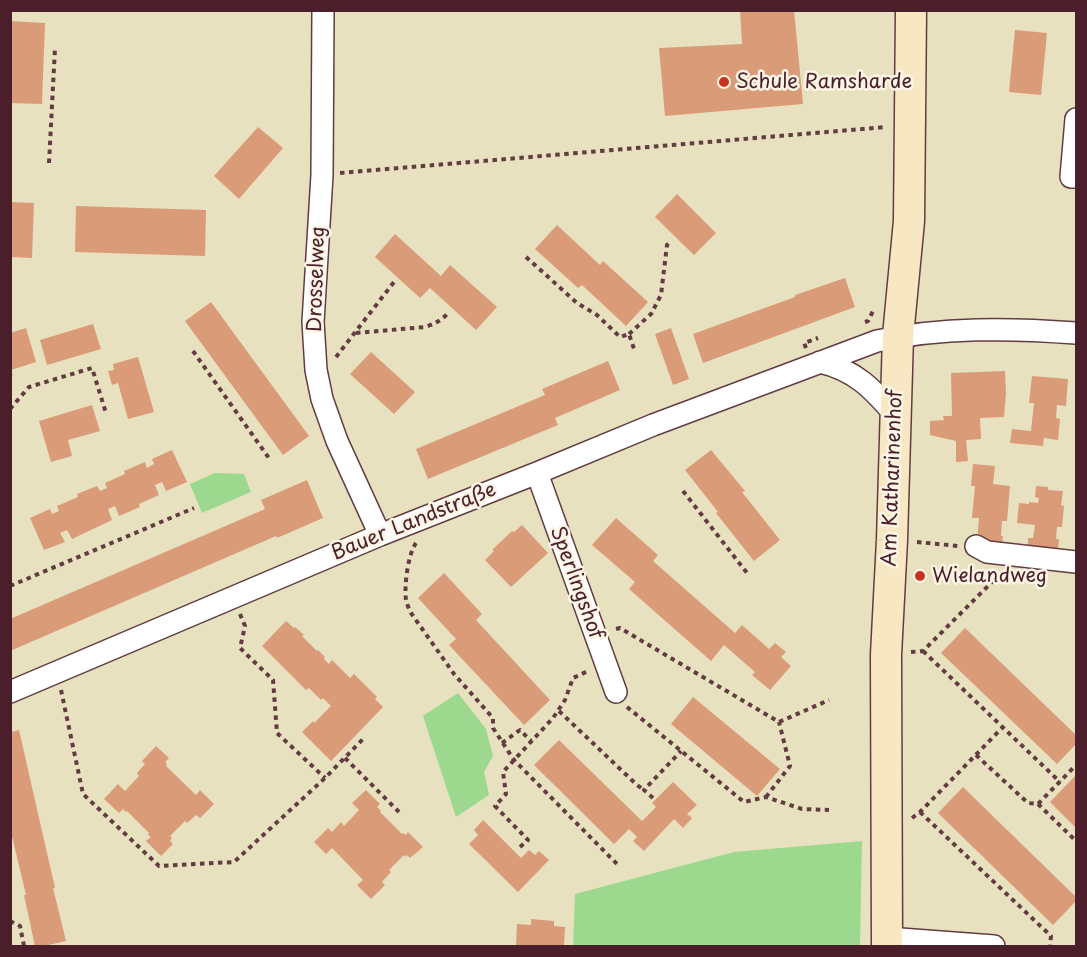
<!DOCTYPE html>
<html>
<head>
<meta charset="utf-8">
<style>
	body { margin:0 }
	#map { position:relative; width:1087px; height:957px; overflow:hidden; background:#e8e1bf; font-family:"Playpen Sans",sans-serif }
	canvas { display:block }
	.frame { position:absolute; inset:0; border:12px solid #4a1f2b; pointer-events:none }
</style>
</head>
<body>
<div id="map">
<canvas width="1087" height="957"></canvas>
<div class="frame"></div>
</div>
<script>
const context = document.querySelector('canvas').getContext('2d');
context.lineJoin = 'round';
function fill(path, color) { context.fillStyle = color; context.fill(path, 'evenodd'); }
function stroke(path, color, width, dash) { context.strokeStyle = color; context.lineWidth = width; context.lineCap = dash ? 'butt' : 'round'; context.setLineDash(dash || []); context.stroke(path); }
function write(font, color, halo, rows, align = 'center') {
  context.font = font + ' "Playpen Sans",sans-serif'; context.lineWidth = 5; context.setLineDash([]); context.textBaseline = 'middle'; context.strokeStyle = halo; context.fillStyle = color; for (const [text, x, y, turn = 0] of rows) {
    context.save(); context.translate(x, y); context.rotate((+turn || 0) * Math.PI / 180); context.textAlign = isNaN(turn) ? turn : align; if (halo) context.strokeText(text, 0, 0); context.fillText(text, 0, 0); context.restore();
  }
}
fill(new Path2D(`
	M215,473L244,474L251,492L202,513L190,484Z
	M458,693L486,729L493,756L484,772L489,795L456,817L423,716Z
	M862,841L860,946H573L575,894L734,852Z`), '#9cd98e');
fill(new Path2D(`
	M740,10H794L803,104L665,116L659,48L742,44Z
	M10,21L45,23L42,104L10,103Z
	M1015,30L1047,33L1041,95L1009,92Z
	M258,127L283,148L239,199L214,176Z
	M677,194L716,233L694,255L655,217Z
	M10,202L34,203L32,258L10,257Z
	M76,206L206,210L205,256L75,252Z
	M557,225L600,265L603,261L648,302L626,326L582,285L578,288L535,249Z
	M395,234L441,276L450,265L497,307L476,330L430,288L420,298L375,257Z
	M845,278L855,307L703,363L693,334L795,297V295Z
	M211,302L309,436L283,455L185,321Z
	M93,324L101,349L47,365L40,340Z
	M26,328L36,362L11,370L13,375L10,376V333Z
	M671,328L689,379L673,385L655,334Z
	M371,352L415,392L394,414L350,374Z
	M138,357L154,412L128,419L118,383L112,385L108,371L114,370L113,364Z
	M608,361L620,390L555,418L558,425L428,479L416,449L545,395L542,389Z
	M1005,371L1006,393L1004,417L980,418L981,439L966,440L968,461L956,462V441L930,435V421L944,420L943,416H952L951,373Z
	M1032,376L1068,379L1066,406L1057,405L1056,418L1060,419L1058,440L1044,438L1043,446L1010,443L1012,429L1031,431L1034,403H1029Z
	M92,405L100,431L68,440L72,456L51,462L39,421Z
	M172,450L187,482L166,491L162,482L155,485L159,495L139,504L140,507L119,516L115,506L108,509L112,520L72,539L67,530L60,533L65,542L44,550L30,518L50,509L52,514L59,511L57,506L78,497L77,494L97,486L100,491L107,488L105,483L125,474L124,471L145,462L147,468L154,464L152,459Z
	M711,450L745,491L742,492L780,540L754,561L716,513L718,512L685,470Z
	M973,464L995,466L993,484L1010,486L1007,521H1002L1001,536H1003L1002,544L977,542L979,518H972L975,486H971Z
	M307,480L323,518L277,538L276,536L10,651V619L265,509L261,500Z
	M1036,486L1048,487V490L1063,491L1061,505L1064,506L1062,527H1057L1056,539H1059L1058,550L1028,546V538H1033L1035,525L1017,523L1019,503L1029,504V502L1038,503L1039,498L1035,497Z
	M616,518L658,555L653,561L735,633L742,625L769,649L775,643L786,652L781,657L791,666L770,690L752,675L755,672L724,645L711,661L629,589L635,582L592,545Z
	M522,525L548,553L511,587L485,560L494,551L492,550L512,531L514,532Z
	M444,573L482,614L476,620L550,700L524,725L449,645L456,639L418,598Z
	M286,621L294,628L295,627L304,635L302,636L317,651L318,650L325,657L324,659L329,664L332,660L350,678L354,674L377,697L375,699L383,707L331,761L302,732L313,721L314,723L331,706L323,698L321,700L309,688L306,690L262,646Z
	M965,628L1076,735V744L1057,764L941,653Z
	M693,697L780,769L757,796L671,724Z
	M19,730L55,888H53L66,941L44,946H35L24,895H26L10,828V732Z
	M559,740L642,821L656,807L652,803L673,782L697,805L687,814L692,818L683,828L674,819L644,851L633,841L637,837L629,829L614,844L534,765Z
	M156,746L169,758L165,762L167,764L166,766L196,795L200,790L214,804L200,818L196,815L187,823L185,821L170,836L172,838L170,841L173,844L161,856L146,841L151,837L148,835L149,833L127,811L126,812L123,809L119,813L104,799L118,784L125,791L139,776L137,773L145,764L142,761Z
	M1076,775V828L1050,802Z
	M963,787L1076,897V901L1053,925L938,813Z
	M366,790L380,804L377,807L381,811L380,812L402,834L403,833L406,835L408,832L423,847L410,858L407,855L406,857L404,855L389,870L391,872L382,882L385,885L371,899L357,885L363,880L332,848L326,854L314,842L328,828L332,832L341,822L344,826L359,810L352,803Z
	M483,820L521,858L529,850L535,855L539,851L549,860L518,892L469,844L478,835L474,830Z
	M531,919L554,921V926L565,927L564,946H516L517,924L531,925Z`), '#da9b79');
const street = new Path2D(`
	M323,10L322,175L313,322L316,370L322,399L337,441L380,535
	M1076,119L1071,177H1076
	M820,362C855,370 873,389 896,416
	M537,473L616,692
	M976,546L987,552L1076,562
	M10,692L380,535L537,473L653,425L877,341C942,327 1010,328 1076,333
	M887,938L994,946`);
const secondary = new Path2D(`
	M887,946L886,655L892,540L898,336L909,221L911,10`);
stroke(street, '#623c41', 24);
stroke(secondary, '#623c41', 33);
stroke(new Path2D(`
	M49,163L55,48
	M340,173L886,127
	M526,257L577,303L597,315L620,337L629,334L635,352
	M865,322L868,321L874,309
	M356,333L425,327C434,324 441,321 448,313
	M629,334L651,314L661,295L667,245L671,241
	M806,348L804,343L818,338
	M193,351L271,461
	M336,357L394,282
	M10,409L29,387L92,368L106,413
	M683,491L747,573
	M917,542L958,546
	M416,543C408,554 404,586 406,600C407,604 409,609 411,613L454,674L493,718V728L514,760L617,864
	M10,586L194,508
	M240,614L245,626L240,648L273,680L277,733L325,778
	M616,629L620,628L779,722L829,700
	M923,651L1060,782
	M911,652L923,651L993,581L996,574
	M61,690L83,794L159,866L234,862L325,778L364,738
	M627,707L744,802L766,797L802,809L829,810
	M559,711L637,785L644,790
	M502,743L520,730L531,741
	M976,755L1028,803L1038,804L1076,765
	M345,758L399,812
	M766,797L790,766L779,722
	M653,798L644,790L681,751
	M1038,804L1076,841
	M920,812L1051,936L1050,946
	M912,818L920,812L1003,727
	M520,847L528,840L495,806L506,794L503,772L553,718L565,700L573,678L588,671
	M10,921L20,926L24,946`), '#623c41', 4, [4.5, 4.5]);
stroke(street, '#fff', 21);
stroke(secondary, '#f8e7c3', 30);
for (const [x, y, r, color] of [
	[724,82,6,"#c8321e"],
	[920,576,6,"#c8321e"]
]) { const dot = new Path2D(); dot.arc(x, y, r, 0, 2 * Math.PI); context.fillStyle = color; context.fill(dot); stroke(dot, '#fcf5e5', 2); }
write('20px', '#4a1f2b', '#fcf5e5', [
	["Schule Ramsharde",736,82],
	["Wielandweg",932,576]
], 'left');
write('20px', '#4a1f2b', '#fcf5e5', [
	["Drosselweg",317,279,-88],
	["Am Katharinenhof",893,478,-88],
	["Bauer Landstraße",414,522,-22],
	["Sperlingshof",576,583,70]
]);
</script>
</body>
</html>
